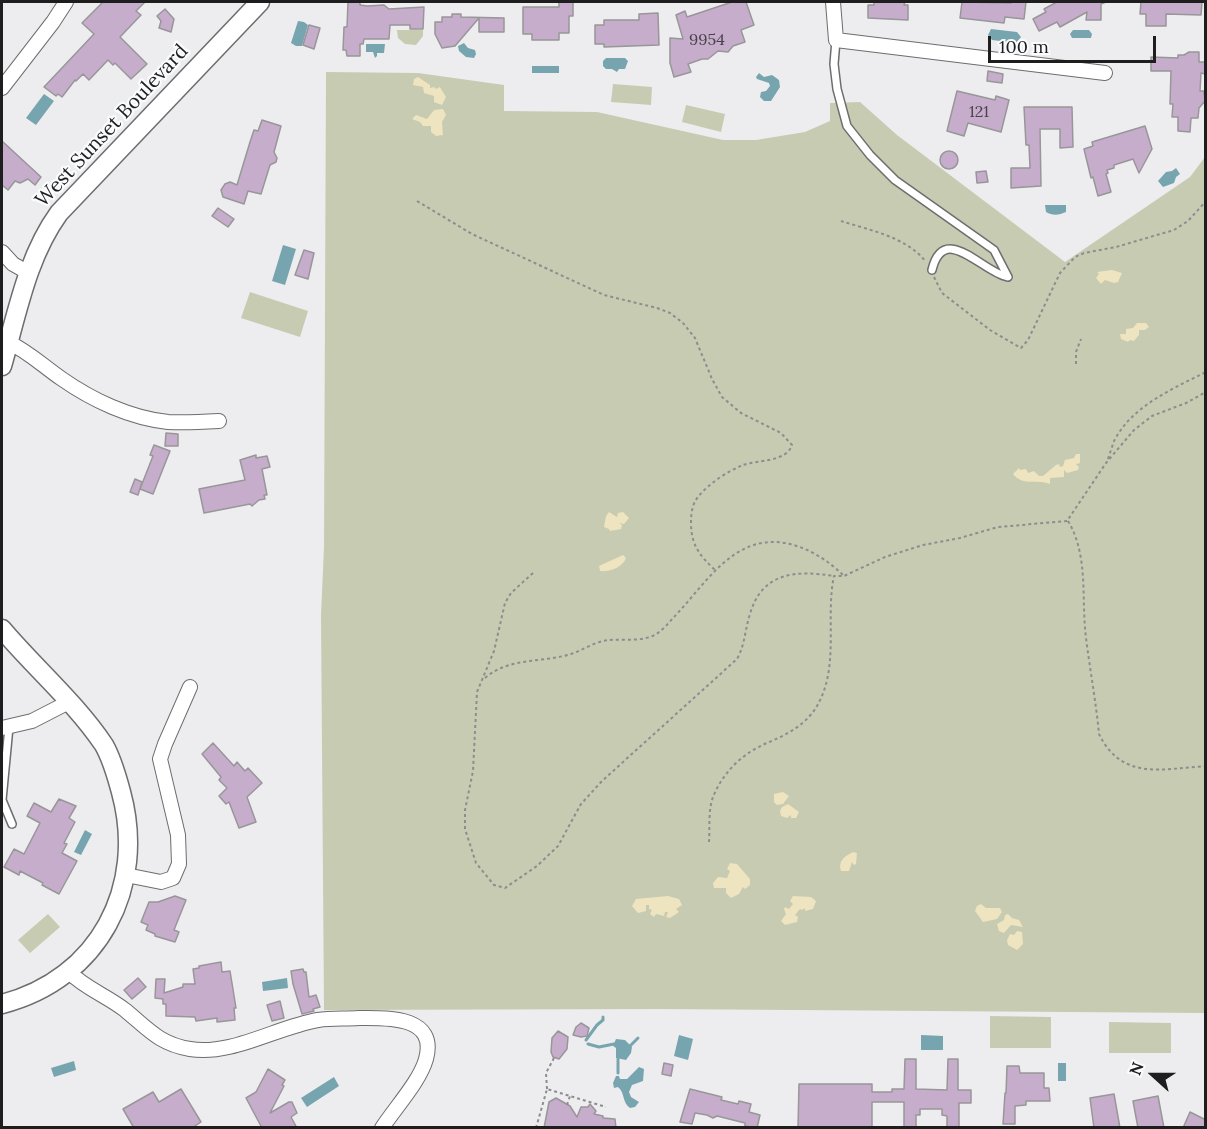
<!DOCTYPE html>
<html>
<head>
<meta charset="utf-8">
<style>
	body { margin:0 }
	#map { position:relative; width:1207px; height:1129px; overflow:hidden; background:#ededef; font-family:Lora,serif }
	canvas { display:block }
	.frame { position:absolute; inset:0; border:3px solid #1e1e1f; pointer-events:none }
	.north { position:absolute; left:1123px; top:1045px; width:60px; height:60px; -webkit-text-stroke:4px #fafbfd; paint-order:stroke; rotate:291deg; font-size:16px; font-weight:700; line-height:24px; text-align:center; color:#1e1e1f }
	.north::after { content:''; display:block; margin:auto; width:21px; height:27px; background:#1e1e1f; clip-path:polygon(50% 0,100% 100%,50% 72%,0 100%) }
	.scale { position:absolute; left:988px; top:36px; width:168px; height:27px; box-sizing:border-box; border:3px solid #1e1e1f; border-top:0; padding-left:8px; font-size:18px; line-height:21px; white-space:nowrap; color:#1e1e1f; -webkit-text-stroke:4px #fafbfd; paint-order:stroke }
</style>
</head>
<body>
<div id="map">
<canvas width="1207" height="1129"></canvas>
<div class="frame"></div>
<div class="north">N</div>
<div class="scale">100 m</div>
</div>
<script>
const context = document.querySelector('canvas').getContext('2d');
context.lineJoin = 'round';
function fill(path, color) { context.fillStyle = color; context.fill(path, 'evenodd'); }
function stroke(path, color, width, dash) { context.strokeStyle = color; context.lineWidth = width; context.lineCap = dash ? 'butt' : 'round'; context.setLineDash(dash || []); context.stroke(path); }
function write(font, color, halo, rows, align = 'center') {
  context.font = font + ' Lora,serif'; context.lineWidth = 4.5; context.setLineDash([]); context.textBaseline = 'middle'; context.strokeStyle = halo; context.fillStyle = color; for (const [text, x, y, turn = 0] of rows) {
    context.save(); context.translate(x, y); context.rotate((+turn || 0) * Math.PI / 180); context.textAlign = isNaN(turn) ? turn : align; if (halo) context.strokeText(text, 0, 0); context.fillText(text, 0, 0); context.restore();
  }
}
fill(new Path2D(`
	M397,30H423V36L416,45L405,44L398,38Z
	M326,72L418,73L504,85V111L597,112L723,140H756L805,132L830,121V103L860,102L897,135L1065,262L1190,177L1205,157V1013L658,1009L324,1010L321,616L324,547Z
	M613,84L652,87L651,105L611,102Z
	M686,105L725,114L721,132L682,122Z
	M250,292L308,311L300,337L241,318Z
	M48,914L60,927L30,953L18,940Z
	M990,1016L1051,1017V1048H990Z
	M1109,1022L1171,1023V1053H1109Z`), '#c7cbb2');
fill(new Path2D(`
	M418,77L430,85V88L434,87L436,89L440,87L446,97L442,105L434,102V96L424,93L423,87L413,85L414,79Z
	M443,109L446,115L442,122L443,135L436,136L431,132V126H423L420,122L412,119L416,115L427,119L434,110Z
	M1112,270L1122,273L1118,282L1114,283L1105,280L1101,284L1096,278L1099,274L1097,272Z
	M1137,323H1146L1149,327L1145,330H1139V335L1134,341L1130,340L1128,342L1121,339L1120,334H1126V329L1133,328Z
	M1076,454H1080V463L1076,464L1079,467L1078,470L1067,473L1064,470V477L1050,478V484C1039,479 1023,487 1013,474L1019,468L1020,470L1026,469L1028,473L1034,471L1039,476H1043L1056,465L1059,464L1060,467L1063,466L1065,460L1074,458Z
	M609,512L617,517L618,513L623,512L629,518L624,524L619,523L622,525L621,529L610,531L609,529L604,527L606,516Z
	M623,555L626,558C623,567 610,572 600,571L599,566Z
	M783,792L789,796L783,804L777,805L774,802V794Z
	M788,804L799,812L796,818H791V815L787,818L781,816L780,811L782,807Z
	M853,852L857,853L856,864L854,865L852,862L849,871H841C838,862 843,857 853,852Z
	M730,863L737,864L750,879V885L745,889L743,887L739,894L731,898L726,893V888H714L713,883L718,877L727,878L730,871L727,869Z
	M668,896L679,899L682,905L676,909L679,912L670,918L666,917L668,912H665L664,916L656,914L654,917L650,914L652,910L649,909V905H646V911L638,913L632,906L636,899Z
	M793,896L811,897L816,901L813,909L805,911V908L802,910L800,909L795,915L798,917L797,922L785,925L781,921L786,914L784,909L785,907L789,909L793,904L790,901Z
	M981,904L986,908H1000L1002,912L997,919L983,922L975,911L977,906Z
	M1008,914L1012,918L1019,920L1023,927L1011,925L1004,933L999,931L997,924L1004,920L1005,915Z
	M1017,931L1022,932L1023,944L1017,950L1008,945L1007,940L1010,934L1014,935Z`), '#eee4bf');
fill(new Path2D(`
	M298,21L304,22L308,25L302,46H296L291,43Z
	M991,29L1017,32L1021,37L1016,43L992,40L988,35Z
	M1073,30H1089L1092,34L1091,38H1072L1070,34Z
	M464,43L468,48L475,50L476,54L474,58L466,57L459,51L458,46Z
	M366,44H385L384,53H377V56L375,58L373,52H366Z
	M606,58H625L628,61L625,69H619L617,72L612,69H606L603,66V61Z
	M532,66H559V73H532Z
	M759,73L764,77L772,75L779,80L780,87L771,101H764L760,97L761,92L766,91L770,86L769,83L757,79L756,77Z
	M44,94L54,101L36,125L26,118Z
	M1176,168L1180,174L1176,177L1174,183L1163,187L1158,181L1166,172L1172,171Z
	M1045,205H1066V212C1059,215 1053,216 1046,212Z
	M283,245L296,249L285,285L272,281Z
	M85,830L92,834L81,855L74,852Z
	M287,978L288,988L263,991L262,982Z
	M679,1035L693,1039L688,1060L674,1056Z
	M921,1035L943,1036V1050H921Z
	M616,1039L625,1040L632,1047L631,1053L626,1060L616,1058V1048L613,1046Z
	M74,1061L76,1070L54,1077L51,1068Z
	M1058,1063H1066V1081H1058Z
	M639,1067L644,1069L643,1081L632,1085L629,1092L631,1097L639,1102L635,1107L630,1108C622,1103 625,1092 618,1087L614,1088L613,1083L616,1076H619L620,1079H627Z
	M334,1077L339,1086L307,1107L301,1098Z`), '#76a5af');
stroke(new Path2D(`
	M586,1040L597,1025L603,1020V1017
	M588,1044L599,1047L614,1044
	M630,1046L638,1038
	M618,1073V1059`), '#76a5af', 3);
const building = new Path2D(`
	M103,2H145L136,11L141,15L120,37L147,64L131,79L115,63L113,65L108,60L89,80L83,74L76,81L75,80L62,97L58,94L56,96L44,87L94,34L82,23Z
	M348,2H360V5L367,6L384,5L389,9L424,7L423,29H410V25H390L389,39H364L363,44H360V56H347L346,50H343L344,27H347Z
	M559,2H573V16H569V33H559V40H532V34H523V7H559Z
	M732,2H746L754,25L741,30L745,42L733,46L728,52L718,51L708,59H702L688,64L691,72L674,77L670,63V38L683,39L676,15L685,11L687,17Z
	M874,2H905L904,5H908V20L868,18V5H874Z
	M962,2L1011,3V2H1026L1024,19L1005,17L1004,23L960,18Z
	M1057,2H1106L1101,4V20H1086L1087,12L1060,27L1057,22L1039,31L1033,19L1046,12L1044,9Z
	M1141,2H1202L1201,15L1166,14V26H1146V14H1140Z
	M165,9L174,19L171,32L159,28L161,21L157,16Z
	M658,13L659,45L604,47V44H595V25H604V20H639V14Z
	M452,14H461V17L504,18V32H479V18L455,46L442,48L435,34V22H442V17H452Z
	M309,25L320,28L314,49L303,45Z
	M1189,52H1199V62H1205L1206,64L1205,74L1201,73L1200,91H1204L1205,101L1199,108L1198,118H1191L1190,132L1178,131V117H1172L1173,104H1170L1171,71H1151V57L1178,58V55H1184Z
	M988,71L1003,74L1002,83L987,81Z
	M957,91L995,100L996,96L1009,100L1001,132L968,123L964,136L947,131Z
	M1024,107H1072L1073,147L1060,148V129H1040L1041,186L1011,188V168H1030L1029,145H1026Z
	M262,120L281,126L274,152L277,158L276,162L270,165L261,194L248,191L244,204L223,197L221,190L225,184L230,182L237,185L250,142L254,130L258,131Z
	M1145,126L1152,149L1139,173L1133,159L1114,165V168L1107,170L1108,173L1106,174L1111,192L1098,196L1093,177L1091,178L1084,149L1093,146L1092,142Z
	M2,141L41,177L35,185L28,179L20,183L15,181L8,190L2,185Z
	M940 160a9 9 0 1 1 18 0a9 9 0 1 1-18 0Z
	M986,171L988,182L977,183L976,172Z
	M218,208L234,219L228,227L212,216Z
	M304,250L314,253L308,279L295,275Z
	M166,433L178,434V446H165Z
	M154,445L170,451L153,494L140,489L153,456L150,455Z
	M256,455V458L267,456L270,467L262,469L267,495H264L265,499L259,500L252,506L250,504L204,513L199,489L245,480L240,460Z
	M135,479L142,482L138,495L130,492Z
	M213,743L234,766L237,762L245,771L248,768L262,783L247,797L256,822L239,828L229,802L226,804L219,796L227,788L219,780L221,777L202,754Z
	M59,799L76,806L69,818L75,822L64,843L67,844L62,853L77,861L59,894L42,885L43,883L20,871L19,875L4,867L14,849L24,854L40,823L27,816L34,803L51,812Z
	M175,896L186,900L174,930L179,932L175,942L155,936V934L146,930L148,925L141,922L149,902H158Z
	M221,962L222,972L230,971L236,1008H234L235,1020L217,1022V1018L196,1021L195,1017L166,1016V1004H163V999L155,998L156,979H165L164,993L183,987V984H195L193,969L199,968V966Z
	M303,969L304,972H306L309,997L316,995L320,1007L313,1009L314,1011L302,1014L293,984L291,971Z
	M138,978L146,987L132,999L124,990Z
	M280,1001L284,1018L272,1021L267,1005Z
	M581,1023L589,1028L587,1036L581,1037L573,1035L576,1027Z
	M558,1031L568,1037L567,1049L559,1059L553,1057L551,1052L552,1038Z
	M905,1059H916V1089L947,1090L948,1059H958V1090H971V1103H959V1128H947V1116L942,1115V1109H920V1115H916V1128H904V1102H872V1128H798L799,1084H872V1092H892V1089H904Z
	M664,1063L673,1065L671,1076L662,1074Z
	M1007,1066H1019L1020,1073H1044V1088H1049L1050,1101H1026V1105L1015,1106V1124H1003L1005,1093H1006Z
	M268,1069L285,1080L282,1085L284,1086L270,1113L289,1102H292L297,1113L291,1117L297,1128H262L246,1098L256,1092Z
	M181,1089L201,1122L192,1128H134L123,1109L153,1092L159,1102Z
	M690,1089L722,1097L721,1100L738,1104L739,1101L751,1104L749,1112L760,1115L757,1128L745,1126V1123L717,1116L713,1118L707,1115L695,1113L692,1124L680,1122Z
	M1114,1094L1120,1128H1094L1090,1098Z
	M1158,1096L1164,1128H1138L1133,1101Z
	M556,1098L570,1106L577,1117L581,1107H588L590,1104L596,1111L594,1114L603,1116V1118L615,1119L616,1128H544L549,1102Z
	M1190,1112L1206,1120V1128H1183Z`);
fill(building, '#c7adcc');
stroke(building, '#989698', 1.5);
const lane = new Path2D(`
	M836,40L834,64L837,89L847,126L870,155L895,180L994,250L1008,277C983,273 944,221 932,270
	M9,727L2,800L12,824`);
const street = new Path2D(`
	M833,2L836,40L1105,73
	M2,88L53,22L66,2
	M2,252L13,264L29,273
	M8,342C29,352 43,366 62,379C92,400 130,418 168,422C185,423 202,422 219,421
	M2,728L32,721L69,702
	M126,875L161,882L173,878L179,864L178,835L160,759L165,744L190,687
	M69,972C85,988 107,996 125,1010C147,1028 159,1044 190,1049C231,1056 277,1027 318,1020C331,1018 345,1019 359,1018C385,1018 438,1015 426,1059C420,1081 395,1108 382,1128`);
const secondary = new Path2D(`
	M2,366C17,314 27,257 59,213L260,2
	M2,629C34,667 76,703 104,745C112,759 117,777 121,792C147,887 99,979 2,1004`);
stroke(lane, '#6d6d6f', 10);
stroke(street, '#6d6d6f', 16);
stroke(secondary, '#6d6d6f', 21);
stroke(new Path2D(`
	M417,201L472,234L604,295L657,308L670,313L683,323L695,338L712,379L722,397L741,413L781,433L792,445C787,462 757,460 743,465C728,471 708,484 698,497C692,504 691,514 691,523C691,545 700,556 715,570
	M841,221C869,230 907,237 926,262
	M934,277L942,293L990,330L1021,348L1028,340L1060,273L1075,257L1084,253L1116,247L1174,230L1188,221L1206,201
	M1076,364V352L1081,339
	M1108,459C1110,453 1112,447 1114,441C1132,406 1172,389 1206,372
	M1068,521C1089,556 1081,599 1086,638C1090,670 1096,702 1099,734C1122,781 1162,769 1206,766
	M533,573L511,593L505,603L494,651L477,692L473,771L465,810V829L476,863L494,885L505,888L537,866L558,846L581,804L602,781L737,659C745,645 745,629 750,614C762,572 796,570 834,576
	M485,678C509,657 542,663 571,654C583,650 596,641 609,640C621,639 634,641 646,638C658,636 666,626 674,617C705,585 733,534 785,543C807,547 828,560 844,576
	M709,842C710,828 708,810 713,797C723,772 743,753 767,743C786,735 806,725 817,706C840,666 825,618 834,576H844L885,557L923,545L960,538L998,527L1067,521L1106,463L1134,430L1152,416L1186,403L1206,392
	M547,1089L546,1073L554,1058
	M567,1105L570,1096
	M536,1128L547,1089L606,1107`), '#8d8d8e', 2, [3, 3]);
stroke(lane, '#fff', 7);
stroke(street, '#fff', 14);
stroke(secondary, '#fff', 18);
write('16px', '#48424a', null, [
	["9954",707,40],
	["121",979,112]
]);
write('20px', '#1e1e1f', '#fafbfd', [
	["West Sunset Boulevard",112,126,-47]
]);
</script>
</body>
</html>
